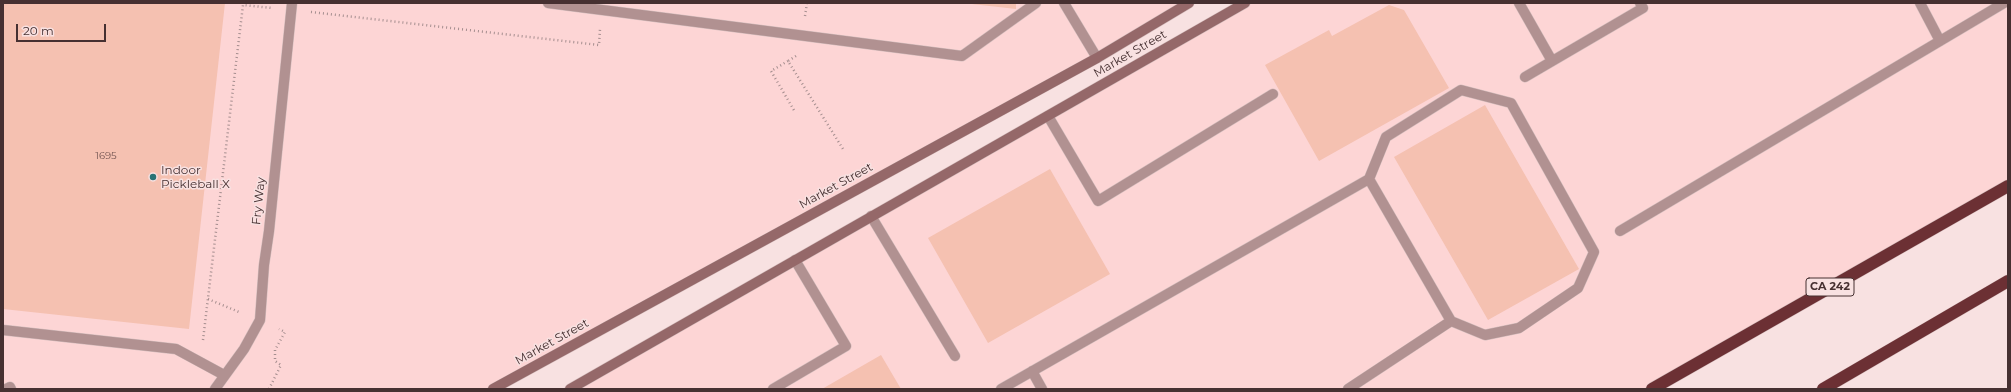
<!DOCTYPE html>
<html>
<head>
<meta charset="utf-8">
<style>
	body { margin:0 }
	#map { position:relative; width:2011px; height:392px; overflow:hidden; background:#f8e1e1; font-family:Montserrat,sans-serif }
	canvas { display:block }
	.frame { position:absolute; inset:0; border:4px solid #463031; pointer-events:none }
	.scale { position:absolute; left:16px; top:24px; width:90px; height:18px; box-sizing:border-box; border:2px solid #463031; border-top:0; padding-left:5px; font-size:12px; line-height:14px; white-space:nowrap; color:#463031; -webkit-text-stroke:3px #f8e1e1; paint-order:stroke }
</style>
</head>
<body>
<div id="map">
<canvas width="2011" height="392"></canvas>
<div class="frame"></div>
<div class="scale">20 m</div>
</div>
<script>
const context = document.querySelector('canvas').getContext('2d');
context.lineJoin = 'round';
function fill(path, color) { context.fillStyle = color; context.fill(path, 'evenodd'); }
function stroke(path, color, width, dash) { context.strokeStyle = color; context.lineWidth = width; context.lineCap = dash ? 'butt' : 'round'; context.setLineDash(dash || []); context.stroke(path); }
function write(font, color, halo, rows, align = 'center') {
  context.font = font + ' Montserrat,sans-serif'; context.lineWidth = 3; context.setLineDash([]); context.textBaseline = 'middle'; context.strokeStyle = halo; context.fillStyle = color; for (const [text, x, y, turn = 0] of rows) {
    context.save(); context.translate(x, y); context.rotate((+turn || 0) * Math.PI / 180); context.textAlign = isNaN(turn) ? turn : align; if (halo) context.strokeText(text, 0, 0); context.fillText(text, 0, 0); context.restore();
  }
}
fill(new Path2D(`
	M3,3H1189L493,389H3Z
	M1245,3H2008V186L1652,389H570Z`), '#fdd5d5');
fill(new Path2D(`
	M3,3H225L189,329L3,309Z
	M963,3H1016V9Z
	M1389,5L1404,10L1449,88L1319,161L1265,65L1329,30L1332,36Z
	M1485,105L1579,269L1488,320L1394,157Z
	M1050,169L1110,274L988,343L928,238Z
	M881,355L901,389H822Z`), '#f5c1b1');
const lane = new Path2D(`
	M548,3L962,56L1036,3
	M1064,3L1097,58
	M1519,3L1552,61
	M1920,3L1940,41
	M1525,77L1643,8L1640,3
	M1048,116L1098,201L1273,94
	M1369,179L1386,137L1461,90L1511,103L1594,252L1578,288L1519,328L1485,335L1451,321
	M871,216L955,356
	M1620,231L2004,3
	M3,330L176,349L224,375
	M1032,371L1042,389
	M6,389L10,387L11,389
	M773,389L846,346L795,260
	M1001,389L1369,179L1451,321L1348,389`);
const street = new Path2D(`
	M215,389L244,349L260,320L264,265L269,231L292,3`);
const secondary = new Path2D(`
	M493,389L1097,58L1189,3
	M570,389L1245,3`);
const highway = new Path2D(`
	M1652,389L2008,186
	M1823,389L2008,281`);
stroke(lane, '#d4bebe', 11);
stroke(street, '#d4bebe', 11);
stroke(secondary, '#d4bebe', 11);
stroke(highway, '#d4bebe', 13);
stroke(new Path2D(`
	M311,12L599,45L600,29
	M805,16L807,3
	M796,56L788,61L843,149
	M788,61L771,71L795,112
	M208,299L239,312
	M203,340L243,5L272,8
	M269,389L281,365L275,361V350L285,332L279,329`), '#a58e8f', 2.5, [1, 3]);
stroke(lane, '#b19191', 10);
stroke(street, '#b19191', 10);
stroke(secondary, '#956869', 10);
stroke(highway, '#6c3034', 12);
for (const [x, y, r, color] of [
	[153,177,4,"#287375"]
]) { const dot = new Path2D(); dot.arc(x, y, r, 0, 2 * Math.PI); context.fillStyle = color; context.fill(dot); stroke(dot, '#f8e1e1', 1.5); }
write('10px', '#725451', null, [
	["1695",106,156]
]);
for (const [x, y, w] of [
	[1830,287,48]
]) { const box = new Path2D(); box.roundRect(x - w / 2, y - 9, w, 18, 3); context.fillStyle = '#f8e1e1'; context.fill(box); stroke(box, '#463031', 1); }
write('bold 11px', '#463031', null, [
	["CA 242",1830,287]
]);
write('12px', '#463031', '#f8e1e1', [
	["Market Street",1130,54,-30],
	["Market Street",836,186,-29],
	["Fry Way",259,201,-84],
	["Market Street",552,342,-29]
]);
write('12px', '#463031', '#f8e1e1', [
	["Indoor",161,170],
	["Pickleball X",161,184]
], 'left');
</script>
</body>
</html>
